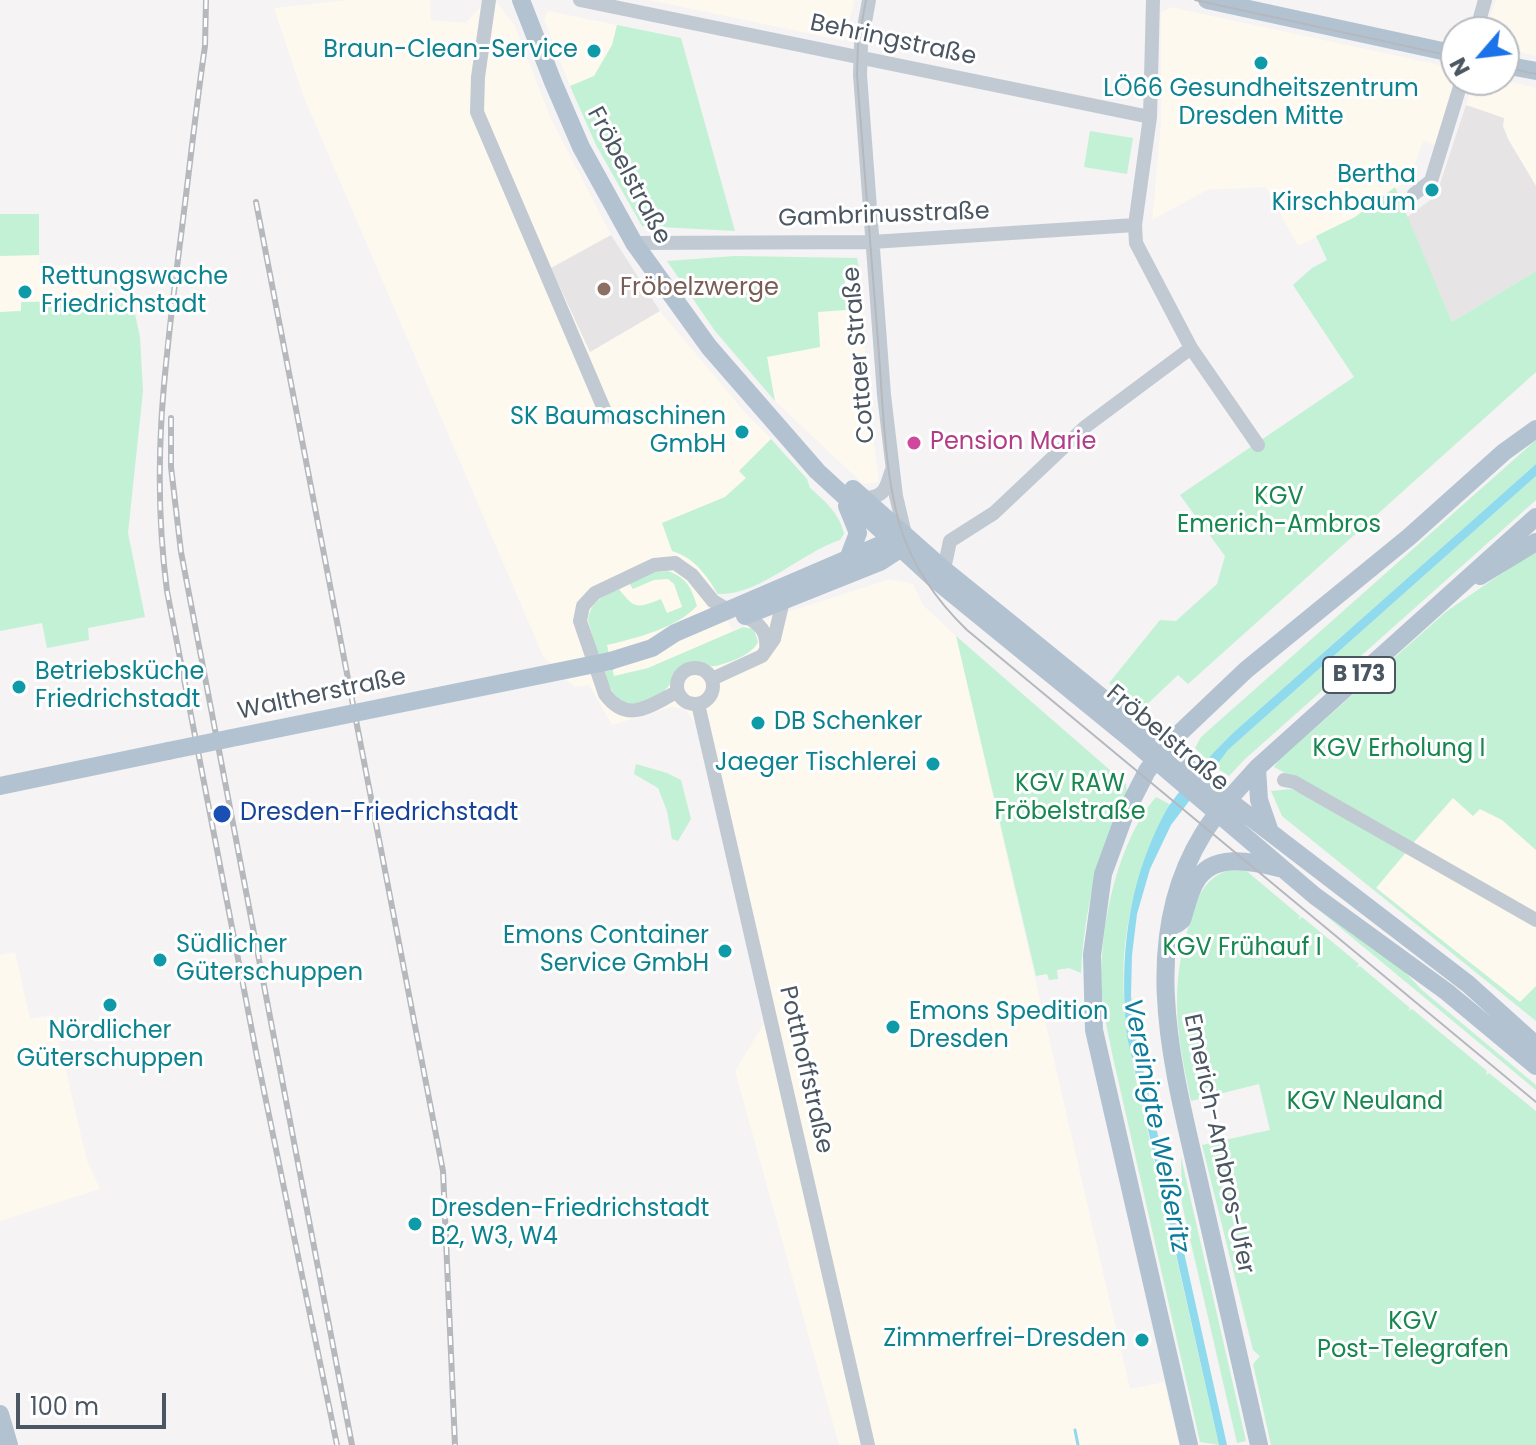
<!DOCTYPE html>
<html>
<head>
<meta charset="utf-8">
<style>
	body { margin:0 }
	#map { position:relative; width:1536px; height:1445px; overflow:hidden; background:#f5f3f3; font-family:Poppins,sans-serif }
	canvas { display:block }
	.north { position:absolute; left:1440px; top:16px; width:80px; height:80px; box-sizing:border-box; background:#fff; border:2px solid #b7bbc0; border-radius:50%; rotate:242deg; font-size:22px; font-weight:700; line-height:32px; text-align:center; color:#4a5661 }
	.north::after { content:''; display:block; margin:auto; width:28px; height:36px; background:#1a73e8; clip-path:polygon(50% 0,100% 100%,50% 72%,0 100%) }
	.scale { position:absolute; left:16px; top:1393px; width:150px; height:36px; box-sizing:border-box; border:4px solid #4a5661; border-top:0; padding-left:10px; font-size:24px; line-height:28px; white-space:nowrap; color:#4a5661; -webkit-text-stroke:6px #fff; paint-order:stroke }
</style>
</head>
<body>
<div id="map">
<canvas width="1536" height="1445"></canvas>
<div class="north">N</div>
<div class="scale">100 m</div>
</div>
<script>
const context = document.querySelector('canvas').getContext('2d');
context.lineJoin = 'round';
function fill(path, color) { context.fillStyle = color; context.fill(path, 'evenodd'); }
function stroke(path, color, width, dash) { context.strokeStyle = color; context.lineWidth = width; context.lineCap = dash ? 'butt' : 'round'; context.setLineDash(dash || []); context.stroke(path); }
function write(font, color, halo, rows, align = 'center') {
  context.font = font + ' Poppins,sans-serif'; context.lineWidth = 6; context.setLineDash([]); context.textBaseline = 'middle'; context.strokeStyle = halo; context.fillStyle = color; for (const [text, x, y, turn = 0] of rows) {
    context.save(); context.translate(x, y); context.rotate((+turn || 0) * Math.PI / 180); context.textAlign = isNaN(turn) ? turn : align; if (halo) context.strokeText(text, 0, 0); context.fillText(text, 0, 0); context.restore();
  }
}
fill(new Path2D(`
	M348,0H430L431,20L466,23L486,0H495L515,26L551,119L611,235L551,268L590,352L660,311L742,409L771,439L739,471L746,478L725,497L662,523L685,555L698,566L711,583L732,630L890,579L913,584L923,605L956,636L1130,1389L1164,1382L1179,1445H839L735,1071L764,1023L696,724L685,709L671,707L612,725L589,685L574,687L543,656L303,95L274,8Z
	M649,0H854L845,41Z
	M1496,0H1536V56L1504,48V32H1485Z
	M1170,7L1449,67L1456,73V80L1436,146L1423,140L1410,179L1355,217L1298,246L1266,187L1207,190L1152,220L1161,123V13Z
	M548,11L617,25L612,45L594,76L570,86L544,19Z
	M1475,80H1503L1536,88V186L1508,139L1503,126L1504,118L1466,105Z
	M39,255L40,266L93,264V301L22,302L21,311L0,312V256Z
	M861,279L867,389L879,482L863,484L775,401L767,357L819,347L817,312L845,280Z
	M1453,798L1473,816L1479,809L1502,820L1536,850V986L1520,1003L1376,887Z
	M15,952L30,1019L53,1015L87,1161L100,1189L0,1221V955Z`), '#fdf9ef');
fill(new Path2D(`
	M1466,105L1504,118L1503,126L1508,139L1536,186V271L1452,322L1407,217L1436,196Z
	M611,235L660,311L590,352L551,268Z`), '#e6e4e5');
fill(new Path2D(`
	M617,25L681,38L735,231L642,226L596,145L570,86L594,76L612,45Z
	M1090,131L1133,138L1127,174L1084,167Z
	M1395,187L1452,322L1536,271V372L1188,684L1178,675L1142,709L1109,683L1160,620L1176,621L1217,584L1225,556L1180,495L1354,377L1293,285L1312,268L1327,260L1316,236L1355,217Z
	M0,214H39V255L0,256Z
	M735,256L857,258L861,279L845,280L846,310L818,312L820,347L767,357L775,401L715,331L667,261Z
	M132,300L140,337L143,391L128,533L145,617L88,628L89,640L47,648L42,623L0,631V312L21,311V302Z
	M771,439L807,479L810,488C824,500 840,514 844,534L840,540C802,552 759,596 718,594C706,575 695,558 672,551L662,523L725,497L746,478L739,471Z
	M1536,440V464L1234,732L1207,760L1195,748L1201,737Z
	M1536,476V500L1244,760L1229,776L1214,766L1228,750Z
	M1536,550V850L1502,820L1480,809L1473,816L1453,798L1413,843L1274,767L1278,761L1447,611Z
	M668,571C687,578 691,587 697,606C676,628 637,638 607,645L614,676L648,668L743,627L754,629L758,642C752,655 729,663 715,666C707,667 699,662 691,664C676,667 675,681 665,690C611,741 599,656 588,620C591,601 602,597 619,589C635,610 637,608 661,599L667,613L682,607L674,584L668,579L654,580L633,589L629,583L652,572Z
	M956,636L1126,784L1127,791C1098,854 1085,904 1081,973L1069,968L1057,970L1058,979L1049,980L1047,974L1036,976Z
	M636,764L667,773L681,780L691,819L678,841L672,839L667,811L658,788L634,774Z
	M1291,789L1322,802L1408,850L1376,888L1520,1002L1536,986V1021L1282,816L1271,791Z
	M1156,797L1171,805L1164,814C1119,918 1114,973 1137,1084L1219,1445L1200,1442L1112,1053C1109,1037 1105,1021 1103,1004C1096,942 1114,846 1156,797Z
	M1243,868L1300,916L1298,920L1302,917L1359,964L1356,968L1360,966L1410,1008L1408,1011L1412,1009L1487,1071L1486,1075L1489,1073L1536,1111V1445H1271L1253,1364L1260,1356L1253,1350L1202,1145L1270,1130L1259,1084L1191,1101C1177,1035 1169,990 1189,925C1197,895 1207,870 1243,868Z
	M1278,876L1399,966L1422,990L1536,1085V1090Z
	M1181,1157L1246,1441L1237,1443L1182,1204Z`), '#c3f1d5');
fill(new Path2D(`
	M1536,464V476L1228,750L1171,825L1150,869L1137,914L1132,955L1131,996L1136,1037L1227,1445H1219L1127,1036C1119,959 1127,886 1163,816C1178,789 1212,754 1234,732Z`), '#90daee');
stroke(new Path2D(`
	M1075,1430L1078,1445`), '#90daee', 3);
stroke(new Path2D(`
	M489,0L478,77L477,112L607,416
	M580,0L1150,117
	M869,0L861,44L860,75L884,395L896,496L905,534
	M1153,0L1150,117L1135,225L1136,243L1191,348L1258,445
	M1476,32L1485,0
	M1414,194L1431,181L1462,80
	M634,243L872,242L1135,225
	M863,498C883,498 886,490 891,472
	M944,569L950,541L994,513L1085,427L1191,348
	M744,616C760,623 768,632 766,650
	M677 686a18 18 0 1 1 36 0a18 18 0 1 1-36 0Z
	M712,679L762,656L774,639L783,601
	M677,692C650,705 628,725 605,694L580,621L583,606L595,593L654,565L675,563L692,575L713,601L728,610
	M698,704L868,1445
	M1284,780L1294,782L1536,920`), '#c1cad2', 14);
stroke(new Path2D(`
	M521,0L553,82L581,147L634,243L709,347L817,471L932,577L1133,741L1315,896L1447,992L1536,1066
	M1207,0L1456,54
	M1504,65L1536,71
	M853,489L942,568L1020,631L1228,800L1468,984L1536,1045
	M847,506L858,533L848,559
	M1480,576L1536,542
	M745,616L880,562L900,549L904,541
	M610,661L652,648L675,633L901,536
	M1257,768L1259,800L1270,832
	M0,786L168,751
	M1177,924L1182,920C1186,908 1189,894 1195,883C1211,852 1252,861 1279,868
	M0,1414L9,1445
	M1189,1445L1094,1030L1092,955L1103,874L1125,814L1147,771L1165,747L1246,670L1409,537L1504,452L1536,429
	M1259,1445C1240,1360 1221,1275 1201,1190C1175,1075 1135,944 1203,834C1218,810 1238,789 1257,768L1536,517`), '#b3c2d1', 18);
stroke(new Path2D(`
	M866,0L858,43L857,75C864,168 871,261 879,354C883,408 885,478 901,529C914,569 937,601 967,630L1536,1102
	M1195,0L1456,57
	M1504,67L1536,74`), '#b5b8bd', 2);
const rail = new Path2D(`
	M206,0L205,46C195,114 188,183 179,251C164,371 151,470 167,591L258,1062L337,1445
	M256,202L443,1171L455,1445
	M171,418V467L181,552L352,1445`);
stroke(rail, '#b5b8bd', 6);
stroke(rail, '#fff', 3, [9]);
stroke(new Path2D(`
	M168,751L610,661`), '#b3c2d1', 18);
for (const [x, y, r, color] of [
	[594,51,8,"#0f9aa8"],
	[1261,63,8,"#0f9aa8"],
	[1432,190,8,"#0f9aa8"],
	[604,289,8,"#8d6e63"],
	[25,292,8,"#0f9aa8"],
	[742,432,8,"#0f9aa8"],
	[914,443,8,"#d1479c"],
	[19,687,8,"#0f9aa8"],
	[758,723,8,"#0f9aa8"],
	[933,764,8,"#0f9aa8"],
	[222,814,10,"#1a4fb4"],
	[725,951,8,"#0f9aa8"],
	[160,960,8,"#0f9aa8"],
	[110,1005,8,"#0f9aa8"],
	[893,1027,8,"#0f9aa8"],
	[415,1224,8,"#0f9aa8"],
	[1142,1340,8,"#0f9aa8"]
]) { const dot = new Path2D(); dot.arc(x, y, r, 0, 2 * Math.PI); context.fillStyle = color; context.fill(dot); stroke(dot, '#fff', 3); }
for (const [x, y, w] of [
	[1359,675,72]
]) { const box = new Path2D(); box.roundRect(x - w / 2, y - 18, w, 36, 6); context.fillStyle = '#fff'; context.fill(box); stroke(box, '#4a5661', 2); }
write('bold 22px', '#4a5661', null, [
	["B 173",1359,675]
]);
write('24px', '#4a5661', '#fff', [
	["Behringstraße",893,41,12],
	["Fröbelstraße",628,176,62],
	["Gambrinusstraße",884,216,-2],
	["Cottaer Straße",860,355,-95],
	["Waltherstraße",322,695,-12],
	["Fröbelstraße",1167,739,40],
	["Potthoffstraße",805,1070,77],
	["Emerich-Ambros-Ufer",1218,1144,78]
]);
write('24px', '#0d838f', '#fff', [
	["Braun-Clean-Service",578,51],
	["LÖ66 Gesundheitszentrum",1261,90,"center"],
	["Dresden Mitte",1261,118,"center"],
	["Bertha",1416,176],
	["Kirschbaum",1416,204],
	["Rettungswache",41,278,"left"],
	["Friedrichstadt",41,306,"left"],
	["SK Baumaschinen",726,418],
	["GmbH",726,446],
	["Betriebsküche",35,673,"left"],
	["Friedrichstadt",35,701,"left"],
	["DB Schenker",774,723,"left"],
	["Jaeger Tischlerei",917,764],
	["Emons Container",709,937],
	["Service GmbH",709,965],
	["Südlicher",176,946,"left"],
	["Güterschuppen",176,974,"left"],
	["Emons Spedition",909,1013,"left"],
	["Dresden",909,1041,"left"],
	["Nördlicher",110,1032,"center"],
	["Güterschuppen",110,1060,"center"],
	["Dresden-Friedrichstadt",431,1210,"left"],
	["B2, W3, W4",431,1238,"left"],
	["Zimmerfrei-Dresden",1126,1340]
], 'right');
write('24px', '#785e54', '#fff', [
	["Fröbelzwerge",620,289]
], 'left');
write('24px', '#b23c85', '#fff', [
	["Pension Marie",930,443]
], 'left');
write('24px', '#17864f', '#fff', [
	["KGV",1279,498],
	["Emerich-Ambros",1279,526],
	["KGV Erholung I",1399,750],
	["KGV RAW",1070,785],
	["Fröbelstraße",1070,813],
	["KGV Frühauf I",1242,949],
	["KGV Neuland",1365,1103],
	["KGV",1413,1323],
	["Post-Telegrafen",1413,1351]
]);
write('24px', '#164399', '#fff', [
	["Dresden-Friedrichstadt",240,814]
], 'left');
write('italic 26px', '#0c7c9b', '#fff', [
	["Vereinigte Weißeritz",1155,1126,79]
]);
</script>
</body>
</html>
